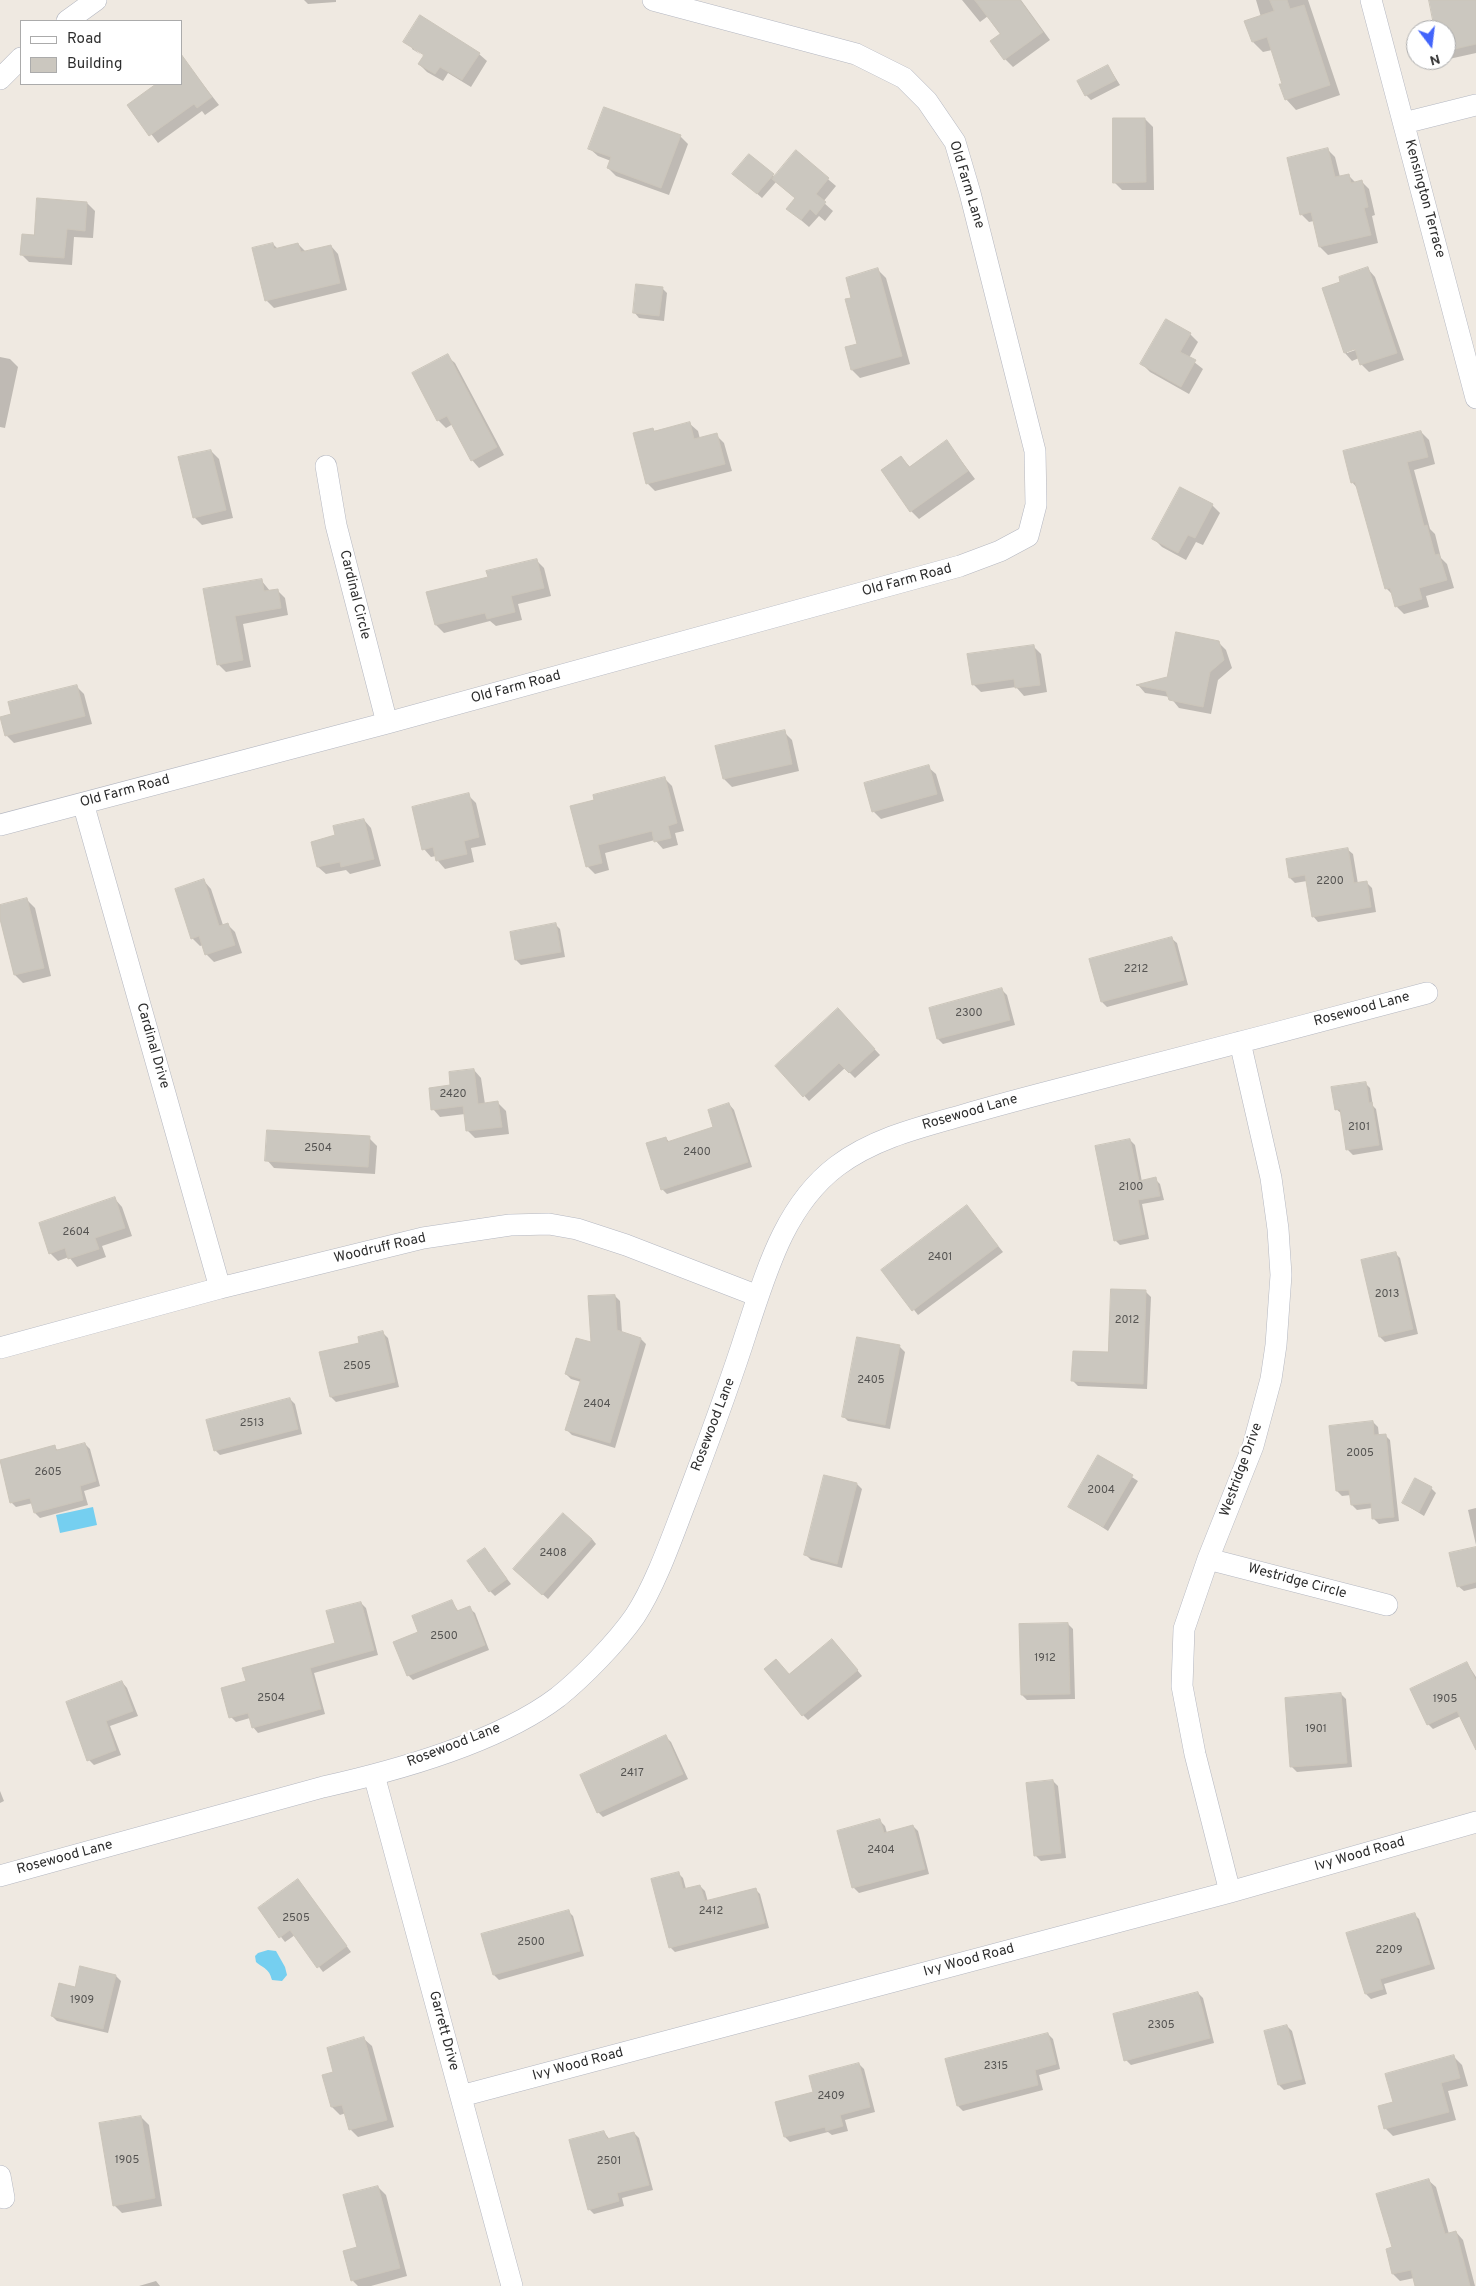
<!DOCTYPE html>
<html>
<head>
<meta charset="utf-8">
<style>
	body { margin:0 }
	#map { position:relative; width:1476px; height:2286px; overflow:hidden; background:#efe9e1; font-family:Overpass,sans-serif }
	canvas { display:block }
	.legend { position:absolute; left:20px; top:20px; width:162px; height:65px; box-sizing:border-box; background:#fff; border:1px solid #ababab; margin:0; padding:6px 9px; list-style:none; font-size:15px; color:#2e2e2e }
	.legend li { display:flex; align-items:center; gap:10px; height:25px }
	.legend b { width:25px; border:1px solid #ababab }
	.north { position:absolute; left:1406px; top:20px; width:50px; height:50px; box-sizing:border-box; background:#fff; border:1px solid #ababab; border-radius:50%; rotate:165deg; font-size:14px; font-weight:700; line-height:20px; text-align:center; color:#2e2e2e }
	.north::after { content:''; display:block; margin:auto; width:18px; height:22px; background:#4264fb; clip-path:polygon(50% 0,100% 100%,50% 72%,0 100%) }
</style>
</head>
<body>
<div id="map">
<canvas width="1476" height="2286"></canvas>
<ul class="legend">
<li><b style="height:6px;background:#fff"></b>Road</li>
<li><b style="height:14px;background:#cbc7bf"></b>Building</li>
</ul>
<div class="north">N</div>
</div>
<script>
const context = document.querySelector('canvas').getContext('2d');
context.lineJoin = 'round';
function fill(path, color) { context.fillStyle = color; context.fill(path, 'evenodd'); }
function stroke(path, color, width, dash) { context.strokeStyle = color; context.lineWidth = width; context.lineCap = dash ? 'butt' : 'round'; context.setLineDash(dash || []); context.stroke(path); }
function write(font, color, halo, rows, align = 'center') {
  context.font = font + ' Overpass,sans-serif'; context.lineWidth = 4.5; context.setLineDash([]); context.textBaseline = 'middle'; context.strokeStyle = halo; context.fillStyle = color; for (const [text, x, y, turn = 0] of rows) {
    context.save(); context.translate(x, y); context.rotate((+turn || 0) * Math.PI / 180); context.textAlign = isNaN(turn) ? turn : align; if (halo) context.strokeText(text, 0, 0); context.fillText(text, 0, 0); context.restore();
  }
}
fill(new Path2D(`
	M93,1507L97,1525L60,1533L56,1515Z
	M268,1950L276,1951L285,1967L287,1975L282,1981L272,1980C269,1968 264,1969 256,1962L255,1956L258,1953Z`), '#75cff0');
fill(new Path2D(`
	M304,0H336V2L308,4Z
	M962,0H1021L1050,40L1013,67L1005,59L1002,34L988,16L980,22Z
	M1256,0H1308L1340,95L1296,110L1286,99L1284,84L1272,50L1263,52L1253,42L1261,17Z
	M1430,0H1476V53L1449,59L1446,56V30H1437Z
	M405,42L479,54L487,61L471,87L448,73L443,81L427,72L419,64L424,57ZM412,46L430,57L428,59L412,49Z
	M187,64L219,105L205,115L202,111L158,143L129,105L158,84H181Z
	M1108,66L1120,85L1091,100L1086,95Z
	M1145,119L1153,127L1154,190H1122L1114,182Z
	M680,136L688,144L669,195L616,176L608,168L611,161L598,156L590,149Z
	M1327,149L1335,157L1340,177L1348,175L1356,183L1361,181L1369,189L1375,215L1372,216L1378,243L1328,255L1320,247L1314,221L1309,222L1301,214Z
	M796,152L836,186L823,202L833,211L825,221L819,216L809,227L788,209L796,199L776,182L762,198L739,178L750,156L775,177Z
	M87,203L95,211L93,238L74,237L72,265L29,262L21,254L36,236Z
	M273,244L278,249L298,244L306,252L331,246L338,254L347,290L274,308L266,300Z
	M1368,269L1375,277L1404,360L1369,372L1361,364L1359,358L1352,361L1345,353L1323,289L1342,283ZM1360,346L1361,348L1347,353V351Z
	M878,270L886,278L910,364L860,378L852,370Z
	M662,288L667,293L664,321L639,318L634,312Z
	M1190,334L1198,342L1189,358L1203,369L1189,394L1150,372L1142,364Z
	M447,356L455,363L504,455L479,468L472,460L453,424L446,428L438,420Z
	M0,357L10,359L18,367L5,428L0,427Z
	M690,424L698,431L700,439L716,435L724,443L732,471L655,491L647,483L652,429L655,432Z
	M1421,432L1429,440L1435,464L1414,470L1430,529L1435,534L1441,558L1447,564L1454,588L1426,596L1429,607L1404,614L1396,606L1393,595L1386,588L1358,489L1352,482Z
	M947,442L975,479L919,519L911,511L883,470L901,457L910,467Z
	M211,451L219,459L233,518L202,525L194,517Z
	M1212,505L1220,513L1203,545L1196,542L1186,560L1162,547L1154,539Z
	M536,560L544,568L551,596L518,604L522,620L496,626L490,621L444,633L436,625L428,592L489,578Z
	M261,580L270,591L277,590L285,598L288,615L243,624L251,667L226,672L218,664L205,590Z
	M1218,642L1226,650L1232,668L1218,680L1211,714L1179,708L1170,697L1145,693L1139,686L1168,678Z
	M1033,646L1041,654L1047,692L1024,696L1016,687L981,692L973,684Z
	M76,686L84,694L92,724L14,743L6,735L12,715Z
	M784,732L792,740L799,771L732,787L724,779Z
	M928,767L936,774L944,801L881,819L873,811Z
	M664,778L672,786L684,831L675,833L678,845L663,849L655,840L605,853L609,870L595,874L587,866L572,807Z
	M468,795L476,803L486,845L471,848L474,862L445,869L438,861L436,856L431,857L424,849Z
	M364,820L371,828L381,866L350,874L346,870L326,874L318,867L337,836Z
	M1347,849L1353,854L1358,884L1367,883L1372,888L1376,912L1318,922L1313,916L1307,881L1295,883L1290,878Z
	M204,881L211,889L223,925L227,924L235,932L242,953L214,962L206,954L203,945L200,946L192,938Z
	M27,900L35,908L51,976L23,983L15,975L0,906Z
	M555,924L560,929L565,957L521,965L516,960Z
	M1171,938L1177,943L1188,985L1107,1007L1102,1002L1091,960Z
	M1002,990L1007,995L1015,1025L943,1044L938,1039Z
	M843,1015L880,1055L855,1078L845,1068L809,1101L777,1066Z
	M474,1070L481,1078L485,1104L498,1103L506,1111L509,1134L475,1138L467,1130L465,1114L440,1117L433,1109L451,1087Z
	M1365,1083L1370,1088L1373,1106L1376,1109L1383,1150L1353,1155L1348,1150L1342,1114L1336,1109Z
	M729,1104L734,1110L752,1167L667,1194L662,1189L666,1138L670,1143L715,1128Z
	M369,1138L377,1146L375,1174L274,1168L267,1160Z
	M1130,1140L1135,1145L1142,1182L1155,1179L1160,1184L1164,1200L1142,1204L1149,1239L1120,1245L1115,1240Z
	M115,1199L122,1207L132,1236L102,1246L106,1257L77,1267L69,1257L58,1261L50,1253Z
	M967,1207L1003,1252L918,1315L883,1270Z
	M1395,1253L1400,1258L1418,1334L1385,1342L1380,1337Z
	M1146,1292L1151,1297L1147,1389L1078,1386L1073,1381L1109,1353Z
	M615,1296L620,1301L622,1333L641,1339L646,1344L615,1448L572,1435L567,1430L581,1382L571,1379L566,1374L592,1343Z
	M383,1333L388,1338L399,1387L336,1402L331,1397L321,1353L360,1344Z
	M858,1338L900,1347L905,1352L890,1429L848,1421L843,1416Z
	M290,1399L295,1404L302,1434L220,1455L215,1450Z
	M1373,1422L1378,1427L1379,1436L1385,1435L1390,1440L1399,1521L1379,1524L1374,1519L1372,1508L1357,1510L1352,1505L1351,1495L1342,1496L1337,1491Z
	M85,1444L90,1449L100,1486L84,1491L88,1505L40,1518L35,1513L33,1503L16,1507L11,1502L0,1461L54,1447L59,1451Z
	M1099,1456L1138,1481L1108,1531L1070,1506Z
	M857,1484L862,1489L842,1568L811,1560L806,1555Z
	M1431,1488L1436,1493L1424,1516L1403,1503Z
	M1476,1508V1545L1468,1510Z
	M592,1539L596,1544L548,1599L520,1574Z
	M1476,1548V1588L1464,1591L1458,1586Z
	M485,1550L511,1584L495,1596L490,1591Z
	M452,1602L459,1612L469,1608L475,1613L489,1650L413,1680L408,1675L419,1632Z
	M361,1603L366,1608L378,1655L314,1673L325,1714L258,1733L253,1727L250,1718L236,1722L231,1717L247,1682L336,1644Z
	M1068,1624L1073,1629L1075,1699L1027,1700L1022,1695Z
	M837,1645L862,1676L808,1720L803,1715L789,1675Z
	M1467,1663L1476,1677V1739L1461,1716L1433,1729L1428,1724Z
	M122,1682L127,1688L138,1716L110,1726L121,1755L94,1765L89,1760Z
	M1341,1694L1346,1699L1352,1767L1297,1772L1292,1767Z
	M666,1737L671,1742L688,1779L603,1817L598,1812Z
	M1053,1781L1058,1786L1066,1858L1041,1861L1036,1856Z
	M0,1791L4,1801L0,1803Z
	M880,1821L885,1826L887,1833L913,1826L918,1831L929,1874L859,1893L854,1888L838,1832Z
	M678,1873L683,1878L686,1889L700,1886L705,1891L708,1902L755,1889L760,1894L769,1928L675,1952L670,1947Z
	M303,1886L351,1952L323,1972L295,1935L285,1942L259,1909Z
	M568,1911L573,1916L584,1956L499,1980L494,1975Z
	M1414,1914L1419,1919L1435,1969L1384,1984L1387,1994L1371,1999L1366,1994L1348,1934Z
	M116,1976L121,1981L108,2033L57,2021L52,2016L76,1988Z
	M1198,1993L1203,1998L1214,2043L1131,2065L1126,2060Z
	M1287,2026L1292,2031L1306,2084L1284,2090L1279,2085Z
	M1048,2034L1053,2039L1060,2069L1039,2075L1043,2090L963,2111L958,2106Z
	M364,2039L372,2046L394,2127L358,2137L350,2129L346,2113L340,2115L332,2107L324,2076L335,2073Z
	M1454,2057L1462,2065L1468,2086L1448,2091L1456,2120L1393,2136L1385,2128L1394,2103Z
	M859,2064L864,2069L875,2112L845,2120L848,2131L832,2135L828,2132L790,2142L785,2137L815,2093Z
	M141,2117L149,2125L162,2206L122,2213L114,2205Z
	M604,2132L610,2140L634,2133L639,2138L653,2190L622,2198L624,2206L594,2214L589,2209Z
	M1428,2180L1436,2187L1449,2234L1456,2232L1463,2240L1475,2286H1416L1414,2278L1400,2281L1393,2274L1387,2250L1394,2248Z
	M378,2187L386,2195L407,2276L371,2286H358L353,2281L345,2252L358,2248Z
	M156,2281L160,2286H139Z`), '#0003');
const building = new Path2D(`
	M975,0H1020L1043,32L1004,60L990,41L1000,34Z
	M1270,0H1287L1290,9L1304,5L1330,85L1285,100L1279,84H1282L1267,37L1252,42L1244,21L1274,11Z
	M1429,0H1476V44L1446,51V30H1435Z
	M420,15L480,53L462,80L440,67L435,74L418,64L424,55L403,42Z
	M181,54L212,97L197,108L194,104L149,136L127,105L156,84H181Z
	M1108,65L1116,80L1085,96L1077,81Z
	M604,107L681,135L661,188L607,168L611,157L588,149Z
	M1113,118H1145L1146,182L1113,183Z
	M1328,148L1335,177L1349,174L1351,183L1362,180L1368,207L1364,208L1371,235L1319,247L1311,212L1300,215L1287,158Z
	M796,150L829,178L816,194L826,202L816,215L810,209L801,220L786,209L795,198L772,179Z
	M749,154L774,174L757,194L732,174Z
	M37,198L87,202L85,231L67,229L64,258L20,255L22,234L34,235Z
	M273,243L274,249L298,243L301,252L331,245L340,283L265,301L252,248Z
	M1368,267L1397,353L1360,365L1355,349L1344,353L1322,288L1340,282L1339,277Z
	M878,268L902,356L851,370L845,347L857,344L845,299L851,298L846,278Z
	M636,284L663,287L659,316L633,313Z
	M1166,319L1191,333L1180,352L1196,360L1181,387L1140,364Z
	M448,354L497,447L471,461L447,416L437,421L412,373Z
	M690,422L694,439L717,433L725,464L646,484L633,433L653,428L654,431Z
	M1421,431L1428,457L1407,462L1424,526L1427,525L1435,555L1439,554L1447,580L1419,588L1422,599L1395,607L1390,588L1385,589L1355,482L1351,483L1343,451Z
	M947,440L968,471L910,512L881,470L901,456L909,467Z
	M211,450L226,510L193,518L178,457Z
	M1180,487L1213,504L1195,538L1188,535L1178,553L1152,539Z
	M537,559L544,588L511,596L515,612L487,619L485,613L435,625L426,592L488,577L486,571Z
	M262,579L264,591L278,589L281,608L235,616L243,660L217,665L203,589Z
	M1176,632L1219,641L1224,660L1210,672L1203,707L1169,700L1166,691L1136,685L1167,677Z
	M1034,645L1040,685L1015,688L1014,679L972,685L967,654Z
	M77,685L85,716L5,736L0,717L11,714L8,702Z
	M785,730L792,764L723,779L715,746Z
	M929,765L937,794L872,812L864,783Z
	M665,777L677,823L668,826L671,838L654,842L652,831L598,845L602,863L586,867L570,806L594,800L593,795Z
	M469,793L479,837L464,841L467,854L436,861L433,847L422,850L412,807Z
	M364,819L374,859L341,867L340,862L317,867L311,842L335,835L333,826Z
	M1348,848L1354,883L1367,881L1371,907L1312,917L1305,875L1289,878L1286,859Z
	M204,879L219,926L228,923L235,945L205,955L199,936L191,939L175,889Z
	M27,898L44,968L14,975L0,919V905Z
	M556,923L561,952L515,960L510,932Z
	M1172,937L1184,980L1101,1002L1089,959Z
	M1002,988L1010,1020L937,1039L929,1008Z
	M838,1008L875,1049L849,1073L839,1063L803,1097L775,1066Z
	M474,1069L478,1104L498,1101L502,1127L466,1131L463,1106L431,1110L429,1088L450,1085L449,1072Z
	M1366,1082L1369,1103L1372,1102L1379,1145L1346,1150L1340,1109L1335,1110L1331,1087Z
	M729,1103L748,1162L661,1190L646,1143L666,1137L667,1142L713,1127L708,1110Z
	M267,1130L370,1136L368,1167L265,1161Z
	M1130,1139L1139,1181L1156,1177L1160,1196L1138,1200L1145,1234L1114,1241L1095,1146Z
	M115,1197L125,1228L95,1238L99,1249L68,1259L65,1248L49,1254L39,1223Z
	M967,1205L998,1246L912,1311L881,1270Z
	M1396,1252L1413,1329L1379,1337L1361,1260Z
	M1111,1289L1146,1290L1143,1384L1071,1381L1073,1351L1108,1352Z
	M615,1295L617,1330L641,1338L610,1443L565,1430L581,1379L565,1374L576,1338L591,1342L588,1296Z
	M383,1331L395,1382L330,1397L319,1352L359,1343L358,1337Z
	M857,1337L900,1345L885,1425L842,1417Z
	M290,1398L298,1429L214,1451L206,1420Z
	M1373,1421L1374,1435L1386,1434L1394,1517L1372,1519L1371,1503L1351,1505L1349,1490L1336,1491L1329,1426Z
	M85,1443L96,1481L80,1486L83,1500L34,1513L30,1498L10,1503L0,1460L55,1445L56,1450Z
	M1098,1455L1133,1475L1103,1527L1068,1507Z
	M824,1475L857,1483L837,1564L804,1555Z
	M1415,1478L1432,1487L1419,1512L1402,1503Z
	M563,1513L592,1539L542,1595L513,1569Z
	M1476,1547V1582L1457,1587L1449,1553Z
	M485,1548L507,1579L489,1592L467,1561Z
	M452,1600L457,1611L470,1606L485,1645L407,1676L393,1642L418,1632L412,1616Z
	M361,1602L374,1650L310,1668L321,1709L252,1728L248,1713L229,1718L221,1688L246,1681L242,1668L335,1643L326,1611Z
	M1068,1623L1070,1694L1021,1695L1019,1624Z
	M832,1639L858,1670L802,1716L764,1669L776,1659L789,1674Z
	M1467,1662L1476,1681V1750L1457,1711L1427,1725L1410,1689Z
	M122,1681L133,1711L106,1721L116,1750L87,1761L66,1702Z
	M1341,1693L1347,1763L1290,1767L1285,1698Z
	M666,1735L683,1774L597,1813L580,1775Z
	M1053,1780L1061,1853L1034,1856L1026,1783Z
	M880,1819L884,1833L913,1825L925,1869L852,1888L837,1831Z
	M679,1872L683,1889L700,1885L705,1901L756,1888L765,1923L669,1948L651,1879Z
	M298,1879L347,1946L317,1968L290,1930L279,1938L258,1908Z
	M569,1910L580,1951L493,1975L481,1934Z
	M1415,1913L1430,1964L1380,1979L1383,1989L1365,1994L1346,1933Z
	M80,1966L116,1975L103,2029L51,2016L59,1983L75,1987Z
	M1198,1992L1210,2038L1124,2061L1113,2014Z
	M1287,2025L1302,2079L1278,2085L1264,2031Z
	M1048,2033L1056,2064L1035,2070L1038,2085L957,2106L945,2059Z
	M364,2037L387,2120L349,2130L342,2105L331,2107L322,2075L333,2072L327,2048Z
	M1454,2055L1460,2078L1441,2083L1449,2112L1384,2129L1378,2106L1393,2102L1385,2074Z
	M859,2063L870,2107L840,2115L843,2126L826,2131L825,2127L784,2137L775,2102L813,2092L809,2076Z
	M141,2116L155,2198L113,2206L99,2123Z
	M604,2131L607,2139L634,2132L649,2185L617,2193L619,2201L588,2210L569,2140Z
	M1429,2179L1445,2234L1456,2231L1470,2286H1415L1411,2270L1392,2274L1386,2249L1392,2247L1376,2194Z
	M378,2186L400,2268L351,2281L343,2251L357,2247L343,2195Z`);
fill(building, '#cbc7bf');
stroke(building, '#cbc5ba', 1);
const street = new Path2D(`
	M1371,0L1476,398
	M67,21L96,0
	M0,79L21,58
	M1404,123L1476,105
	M326,466L336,525L387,723
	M83,803L220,1288
	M0,825L387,723L960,566L1000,551L1028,536L1036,505L1035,451L970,193L955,142L927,101L904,78L856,54L653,0
	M0,1348L220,1288L423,1238L510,1225L549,1224L577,1229L626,1245L758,1296
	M1208,1559L1387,1605
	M374,1775L512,2286
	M0,1876L323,1787C395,1771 499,1742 558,1697C583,1677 617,1642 635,1616C656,1584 672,1537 686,1501C707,1445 728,1390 746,1333C766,1273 784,1206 837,1166C873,1139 917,1128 960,1116C998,1105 1036,1095 1075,1085C1192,1055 1310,1024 1427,993
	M1230,1892L1195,1754L1182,1686L1184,1629L1208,1559L1253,1446L1271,1379L1276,1345L1281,1275L1278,1229L1271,1178L1240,1042
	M461,2096L1230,1892L1476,1822
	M0,2176L4,2198`);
stroke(street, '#b4b7c1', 22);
stroke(street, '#fff', 21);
write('11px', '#555452', null, [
	["2200",1330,882],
	["2212",1136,970],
	["2300",969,1014],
	["2420",453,1095],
	["2101",1359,1128],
	["2504",318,1149],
	["2400",697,1153],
	["2100",1131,1188],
	["2604",76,1233],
	["2401",940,1258],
	["2013",1387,1295],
	["2012",1127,1321],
	["2505",357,1367],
	["2405",871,1381],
	["2404",597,1405],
	["2513",252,1424],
	["2005",1360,1454],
	["2605",48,1473],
	["2004",1101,1491],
	["2408",553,1554],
	["2500",444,1637],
	["1912",1045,1659],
	["2504",271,1699],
	["1905",1445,1700],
	["1901",1316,1730],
	["2417",632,1774],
	["2404",881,1851],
	["2412",711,1912],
	["2505",296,1919],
	["2500",531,1943],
	["2209",1389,1951],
	["1909",82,2001],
	["2305",1161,2026],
	["2315",996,2067],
	["2409",831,2097],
	["1905",127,2161],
	["2501",609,2162]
]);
write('14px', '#2e2e2e', '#fff', [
	["Old Farm Lane",966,185,73],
	["Kensington Terrace",1424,199,75],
	["Old Farm Road",907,581,-15],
	["Cardinal Circle",354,595,76],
	["Old Farm Road",516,688,-15],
	["Old Farm Road",125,792,-15],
	["Rosewood Lane",1362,1010,-15],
	["Cardinal Drive",152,1046,74],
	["Rosewood Lane",970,1113,-16],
	["Woodruff Road",380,1249,-13],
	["Rosewood Lane",714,1425,-69],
	["Westridge Drive",1242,1470,-70],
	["Westridge Circle",1297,1582,15],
	["Rosewood Lane",454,1746,-21],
	["Ivy Wood Road",1360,1855,-16],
	["Rosewood Lane",65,1858,-15],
	["Ivy Wood Road",969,1961,-15],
	["Garrett Drive",443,2031,75],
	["Ivy Wood Road",578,2065,-15]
]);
</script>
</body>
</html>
